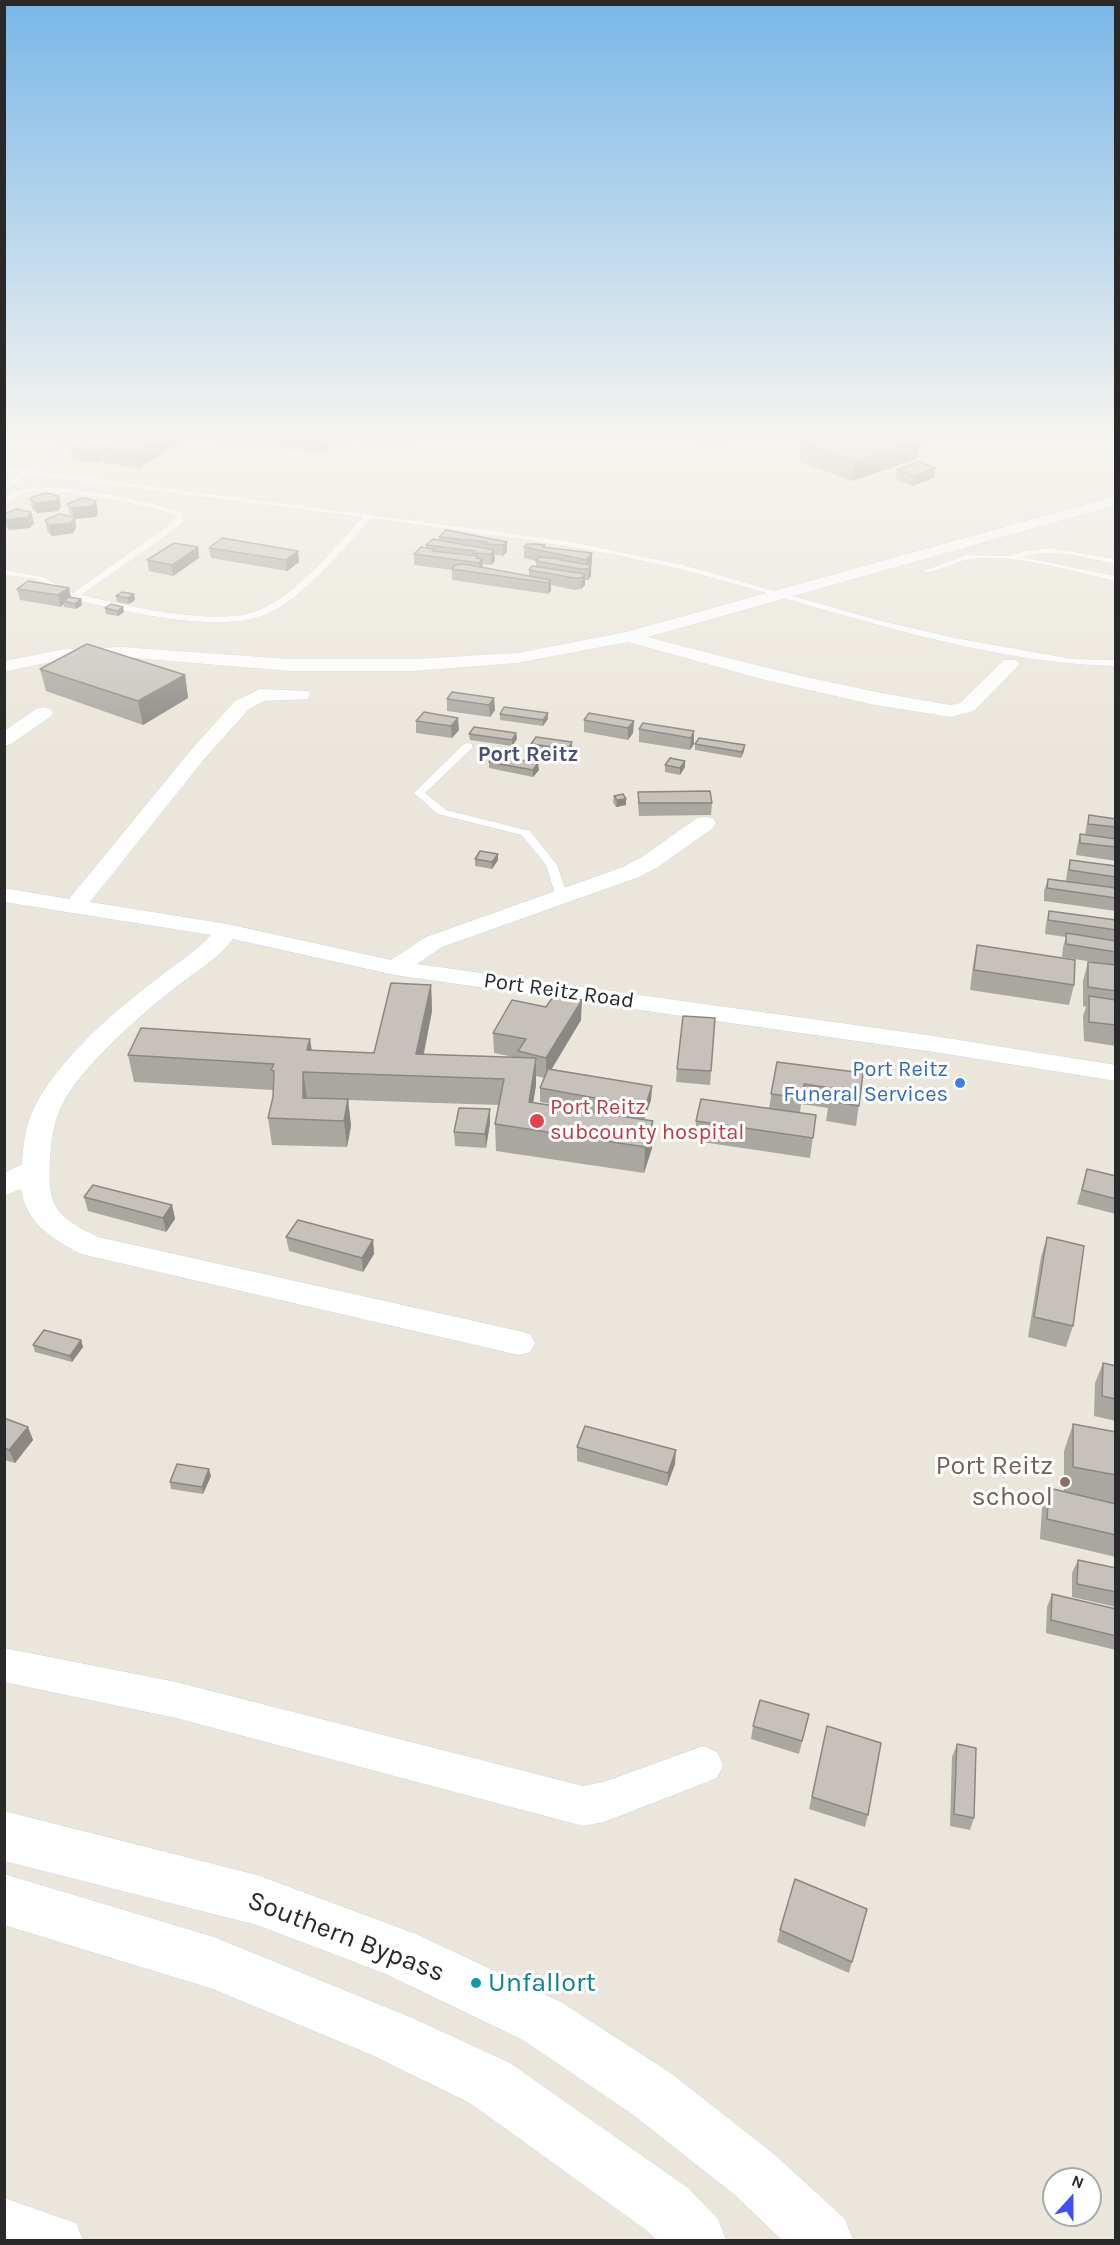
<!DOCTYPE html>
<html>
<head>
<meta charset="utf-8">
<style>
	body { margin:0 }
	#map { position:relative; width:1120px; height:2245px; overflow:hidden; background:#ebe6db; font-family:Karla,sans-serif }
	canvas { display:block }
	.frame { position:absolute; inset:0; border:6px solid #292929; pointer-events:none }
	.north { position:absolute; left:1042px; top:2167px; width:60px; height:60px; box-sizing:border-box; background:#fff; border:2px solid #a9a9a9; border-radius:50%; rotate:21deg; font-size:16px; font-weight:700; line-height:24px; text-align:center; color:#292929 }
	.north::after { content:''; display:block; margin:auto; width:21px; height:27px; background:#414ef1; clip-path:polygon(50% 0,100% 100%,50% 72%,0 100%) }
</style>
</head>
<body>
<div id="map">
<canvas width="1120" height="2245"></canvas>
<div class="frame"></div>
<div class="north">N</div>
</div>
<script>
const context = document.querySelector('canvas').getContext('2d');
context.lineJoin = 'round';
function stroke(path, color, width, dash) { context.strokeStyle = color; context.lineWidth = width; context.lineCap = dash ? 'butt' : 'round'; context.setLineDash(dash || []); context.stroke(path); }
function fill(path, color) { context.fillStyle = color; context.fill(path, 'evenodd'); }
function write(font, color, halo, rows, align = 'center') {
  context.font = font + ' Karla,sans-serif'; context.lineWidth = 6; context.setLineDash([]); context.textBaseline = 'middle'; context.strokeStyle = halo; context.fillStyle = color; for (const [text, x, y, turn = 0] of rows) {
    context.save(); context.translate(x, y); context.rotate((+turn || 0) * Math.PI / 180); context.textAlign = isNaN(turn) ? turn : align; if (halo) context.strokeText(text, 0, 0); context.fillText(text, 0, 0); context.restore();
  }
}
const service = new Path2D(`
	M77,440H86L37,471L567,541L683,565L877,620L955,638L1072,659L1116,660V666C967,662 822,605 679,569C578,544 474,533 371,518C345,547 302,599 267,614C219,634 126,612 77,600C65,597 56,588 45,583C32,577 18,576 4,575V570L43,577L73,593L165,528L177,516C146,504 62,489 30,492C21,493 13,500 4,503V497C13,493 21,488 31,488C68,485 149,500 184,513L183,521L171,532L81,595C126,605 219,629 262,609C299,592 335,547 363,517L31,475L4,490V484L22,473L4,471V467L28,470Z
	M365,440H385L410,445L406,447Z
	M697,440H707L724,448L717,450Z
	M1050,548L1116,559V564C1085,558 1052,547 1022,557L1116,576V581C1069,571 1018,554 970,559C958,560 931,576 923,571L967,555L1010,556L1024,551Z
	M468,743L472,744V748L425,793L446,810L530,831L557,865L568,897L566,899H558L556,897L546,865L522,835L438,814L414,793L464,744Z`);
const minor = new Path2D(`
	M1116,496V505L648,637C749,664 848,689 951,705L960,703L1004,660H1016L1019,664L1016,668L974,711L951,717L875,705L765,680L628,642L517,663L413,671H290L122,657L64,659L4,672V661L64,649L122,647L290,659H413L517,653L626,632Z
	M260,689L308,691L310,695L308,699L264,701L249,709L205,758L90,902L227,924L391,960L426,937L623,867L642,857L697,818L705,817L713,818L716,823L713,828L658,867L639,877L442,947L417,964L934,1036L1116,1065V1081L934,1052L395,975L233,939C219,958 198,970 181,983C144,1012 80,1066 61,1107C53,1124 51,1143 50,1161C47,1208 57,1217 98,1237L519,1331L530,1334L535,1343L530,1352L519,1355L81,1254C52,1239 26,1223 21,1189L4,1196V1173L22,1164C23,1147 25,1130 31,1115C50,1067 113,1012 154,981C173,966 194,953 211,935L4,902V888L69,899L191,750L235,701Z
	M43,707L50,709L53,713L50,717L11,744L4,746V731L36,709Z
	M4,1648L176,1682L583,1786L604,1782L703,1746L717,1752L723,1765L717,1778L604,1822L583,1826L176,1718L4,1682Z
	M4,2198L76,2223L83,2240H4Z`);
const secondary = new Path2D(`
	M4,1811L257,1875L416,1934L561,2002L672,2074L775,2155L845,2219L853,2240H782L735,2195L632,2114L523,2040L386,1974L257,1925L4,1861Z
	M4,1874L214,1937L410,2017L510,2063L688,2188L718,2219L726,2240H657L646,2230L470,2103L372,2055L213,1989L4,1925Z`);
stroke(service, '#d0d2e1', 1);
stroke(minor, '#d0d2e1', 1);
stroke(secondary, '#d0d2e1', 1);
fill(service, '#fff');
fill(minor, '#fff');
fill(secondary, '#fff');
fill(new Path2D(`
	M115,440H180V443L138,468L104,463L103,459L98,463L73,460L71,450L105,446Z
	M222,440H268V441L262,446Z
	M272,440H352L343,447L329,446V449L323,454L273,447Z
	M801,441L918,458L852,481L799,461Z
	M897,470L934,478L912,486L896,480Z
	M30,498L61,506L58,511L37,513L32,509Z
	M67,504L98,512L96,517L75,519L76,528L73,533L52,536L47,531L45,520L73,517L70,514Z
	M31,512L34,523L30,528L9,530L4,525V514Z
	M439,537L507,542V552L503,556L495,555V561L491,565L482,564L483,567L529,576V570L536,567V561L524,558V547L545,545V547L592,553L591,576L588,580H585V585L581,589L574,590L551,585V591L548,594L452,580V570L414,565V554L426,548V545L439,540Z
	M198,547L199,558L173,576L149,571L147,560Z
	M209,548L299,562L287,571L211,558Z
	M69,588L71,597L81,599L82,605L76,609L64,607V604L61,607L20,600L17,589Z
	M116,596L135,600L129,604L117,602Z
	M105,608L124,612L118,616L106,614Z
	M40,669L185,675L188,698L143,725L46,691Z
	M494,698L495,710L490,717L447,711V699Z
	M424,712L459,730L452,738L416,733V721Z
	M548,713V719L543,726L500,720V714Z
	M584,720L634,721L633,733L628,740L584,732Z
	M639,729L694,731V744L690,750L639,742Z
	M516,733L517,739L512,746L470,740L469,734Z
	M572,742V748L568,755L531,750V744Z
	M695,744L744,751L741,758L695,750Z
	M685,761V767L680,775L665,772V765Z
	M489,762L539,770L533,777L489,768Z
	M638,792L712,803L711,815L639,816L638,804Z
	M614,796L626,805L616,807L613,802Z
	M1089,815L1116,819V861L1076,855L1077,847L1080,834L1085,835L1086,828Z
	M498,854V860L492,869L475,866V859Z
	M1070,860L1116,866V911L1044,901V891L1048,879L1066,881L1067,873Z
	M1049,911L1116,920V1046L1084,1041L1083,1016L1086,1007L1083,1006V981L1088,962H1093L1062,957L1063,947L1066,937L1045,934L1046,924Z
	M977,945L1074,985L1069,1005L970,990L973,965Z
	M431,985L432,1011L424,1054L519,1058L494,1053L493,1033L581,1020L552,1069L652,1086L651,1100L644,1120L652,1148L644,1173L496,1151L495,1124L499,1105L348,1100L351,1126L347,1147L272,1145L268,1118L273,1097V1090L134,1082L128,1055L312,1050L374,1053ZM536,1076L544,1078L540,1088V1102L631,1118L533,1103L536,1085Z
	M715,1018L710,1085L676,1082L677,1069Z
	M777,1062L863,1073L856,1126L826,1121L828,1108L801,1104L800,1113L816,1115L810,1158L695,1141L696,1121L769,1108Z
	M490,1123L486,1148L455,1146L454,1132Z
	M1087,1169L1116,1176V1214L1077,1204Z
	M84,1197L172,1205L175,1219L166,1232L88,1211Z
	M286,1237L373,1240L374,1254L363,1272L289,1251Z
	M1047,1237L1073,1326L1066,1347L1028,1337L1041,1257Z
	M81,1340L83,1347L72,1362L35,1352L33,1345Z
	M1103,1363L1116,1366V1421L1094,1416L1095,1383Z
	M4,1418L28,1427L33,1440L15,1463L4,1460Z
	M1073,1424L1116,1432V1557L1040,1539L1042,1508L1049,1488L1064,1492V1451Z
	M577,1447L675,1464L667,1486L577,1461Z
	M211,1476L203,1494L171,1489L170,1482Z
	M1078,1560L1116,1568V1607L1072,1597V1573Z
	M1052,1594L1116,1609V1650L1046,1633L1047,1607Z
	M809,1714L799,1754L751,1739L753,1726Z
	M827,1726L868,1815L865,1827L809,1809Z
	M957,1744L974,1818L970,1830L950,1826L952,1757Z
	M780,1930L852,1962L849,1973L777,1942Z`), '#aaa7a1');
fill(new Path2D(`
	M158,440H180V443L138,468L135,453Z
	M261,440H268V441L262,446Z
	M327,440H328L329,449L323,454L322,444Z
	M342,440H352L343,447Z
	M918,440H921L918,458L852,481L855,461Z
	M101,449L103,459L98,463L96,452Z
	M935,468L934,478L912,486L914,476Z
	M59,496L61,506L58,511L37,513L35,503Z
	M96,501L98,512L96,517L75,519L76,528L73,533L52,536L49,525L74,518L72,508Z
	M31,512L34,523L30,528L9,530L6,520Z
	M507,542V552L503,556V545Z
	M198,547L199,558L173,576L172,565Z
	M494,550L495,561L491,565V554Z
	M298,551L299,562L287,571L286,560Z
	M592,553V564L587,569H586V560Z
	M482,559L483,570L479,574V563Z
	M591,565V576L588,580V569Z
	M585,574V585L581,589L582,578Z
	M551,580V591L548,594V583Z
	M69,588L71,599L63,601L64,604L61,607L58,595Z
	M134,594L135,600L129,604L128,598Z
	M81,599L82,605L76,609L75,604Z
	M123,607L124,612L118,616L117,611Z
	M185,675L188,698L143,725L138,701Z
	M494,698L495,710L490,717L489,705Z
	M548,713V719L543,726V720Z
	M458,718L459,730L452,738L451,726Z
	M634,721L633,733L628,740V728Z
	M694,731V744L690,750L691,738Z
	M516,733L517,739L512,746V740Z
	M572,742V748L568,755V749Z
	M745,745L744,751L741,758L742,752Z
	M685,761V767L680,775V768Z
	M538,763L539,770L533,777V770Z
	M626,799V805L616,807L617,800Z
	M498,854V860L492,869V862Z
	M431,985L432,1011L419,1076L416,1054Z
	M582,1000L581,1020L546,1078V1058Z
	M310,1039L314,1065L307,1050Z
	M536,1058V1085L529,1128V1102Z
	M303,1072L307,1098H303Z
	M652,1086L651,1100L644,1120L645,1107Z
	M348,1099L351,1126L347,1147L344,1121Z
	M490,1109V1123L486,1148L485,1134Z
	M653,1121L652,1148L644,1173L645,1147Z
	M172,1205L175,1219L166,1232L163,1218Z
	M373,1240L374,1254L363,1272L362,1258Z
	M81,1340L83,1347L72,1362L70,1356Z
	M28,1427L33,1440L15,1463L9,1450Z
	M676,1450L675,1464L667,1486L668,1473Z
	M209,1469L211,1476L203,1494L202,1487Z`), '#8b8883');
const building = new Path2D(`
	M115,440H158L135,453L101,448Z
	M295,440H327L322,444Z
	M805,440H918L855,461L801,441Z
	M81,443L105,446L96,452L71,450Z
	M919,462L935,468L914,476L897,470Z
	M45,493L59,496L56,501L35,503L30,498Z
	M82,498L96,501L93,506L72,508L67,504Z
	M17,509L31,512L28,517L6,520L4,517V514Z
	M60,514L74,517L71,523L49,525L45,520Z
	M446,530L507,542L503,545L485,544L487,542L439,537Z
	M222,538L298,551L286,560L209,548Z
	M433,539L494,550L491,554L473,553L475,551L426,545Z
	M174,543L198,547L172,565L147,560Z
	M527,544H535L545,545L543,547L592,553L586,560L524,547Z
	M421,547L434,549L432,551L478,556L476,558L482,559L479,563L414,554Z
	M539,557L562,559L560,560L591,565L588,569H580L536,561Z
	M464,564L551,580L548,583L452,569L455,565Z
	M532,566L585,574L582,578H574L529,570Z
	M28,581L69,588L58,595L17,589Z
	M122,592L134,594L128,598L116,596Z
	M69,597L81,599L75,604L63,601Z
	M111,604L123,607L117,611L105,608Z
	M87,644L185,675L138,701L40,669Z
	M452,692L494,698L489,705L447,699Z
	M504,707L548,713L543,720L500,714Z
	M424,712L458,718L451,726L416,721Z
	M589,713L634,721L628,728L584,720Z
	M643,723L694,731L691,738L639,729Z
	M474,727L516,733L512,740L469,734Z
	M536,737L572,742L568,749L531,744Z
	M699,738L745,745L742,752L695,744Z
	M494,755L538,763L533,770L489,762Z
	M670,758L685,761L680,768L665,765Z
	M710,791L712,803H639L638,792Z
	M623,794L626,799L617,800L614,796Z
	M1089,815L1116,819V827L1088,824Z
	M1080,834L1116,839V847L1080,843Z
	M480,851L498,854L492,862L475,859Z
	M1070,860L1116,866V877L1069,870Z
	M1048,879L1116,888V898L1047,888Z
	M1049,911L1116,920V930L1048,920Z
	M1066,933L1116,941V952L1066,944Z
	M977,945L1075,960L1074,985L974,970Z
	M1088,962L1116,965V991L1088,987Z
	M391,983L431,985L416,1054L536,1058L529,1102L653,1121L645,1147L495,1124L504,1079L303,1072V1098L348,1099L344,1121L268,1118L273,1097L274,1071L271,1070L274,1064L128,1055L141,1028L310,1039L307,1050L374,1053Z
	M555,994L582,1000L546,1058L518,1051L526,1039L493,1033L512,1000L546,1007Z
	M1089,996L1116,1000V1025L1089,1022Z
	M683,1016L715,1018L711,1071L677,1069Z
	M777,1062L863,1073L859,1106L829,1101L831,1088L804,1084L802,1098L771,1094Z
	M548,1069L652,1086L645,1107L540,1088Z
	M701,1099L816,1115L813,1138L696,1121Z
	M459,1108L490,1109L485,1134L454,1132Z
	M1087,1169L1116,1176V1199L1082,1190Z
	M93,1185L172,1205L163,1218L84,1197Z
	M298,1220L373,1240L362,1258L286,1237Z
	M1047,1237L1084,1246L1073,1326L1034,1317Z
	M44,1330L81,1340L70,1356L33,1345Z
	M1103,1363L1116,1366V1399L1102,1396Z
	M4,1418L28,1427L9,1450L4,1448Z
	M1073,1424L1116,1432V1475L1073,1467Z
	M585,1426L676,1450L668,1473L577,1447Z
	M177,1464L209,1469L202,1487L170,1482Z
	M1049,1488L1116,1504V1535L1047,1519Z
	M1078,1560L1116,1568V1592L1077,1584Z
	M1052,1594L1116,1609V1636L1051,1620Z
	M760,1700L809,1714L802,1741L753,1726Z
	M827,1726L881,1743L868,1815L812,1797Z
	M957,1744L976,1748L974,1818L954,1814Z
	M795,1879L867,1909L852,1962L780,1930Z`);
fill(building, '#c6c2bb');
stroke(building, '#8b8883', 1.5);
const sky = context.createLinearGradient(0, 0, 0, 754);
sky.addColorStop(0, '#79b7e8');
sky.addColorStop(0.58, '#f6f4ef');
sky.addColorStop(1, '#f6f4ef00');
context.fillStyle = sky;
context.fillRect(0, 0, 1120, 754);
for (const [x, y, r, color] of [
	[960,1083,6,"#3f7fe0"],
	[537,1121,8,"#e0444e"],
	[1065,1482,6,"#8d6e63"],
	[476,1983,6,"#0f9aa8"]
]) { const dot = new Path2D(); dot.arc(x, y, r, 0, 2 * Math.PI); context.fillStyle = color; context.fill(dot); stroke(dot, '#fff', 2); }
write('bold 22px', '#4b4e77', '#fff', [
	["Port Reitz",528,755]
]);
write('22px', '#292929', '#fff', [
	["Port Reitz Road",559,991,8]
]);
write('22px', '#366cbe', '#fff', [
	["Port Reitz",948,1070],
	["Funeral Services",948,1095]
], 'right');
write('22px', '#be3a42', '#fff', [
	["Port Reitz",550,1108],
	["subcounty hospital",550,1133]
], 'left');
write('27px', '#785e54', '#fff', [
	["Port Reitz",1053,1466],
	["school",1053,1497]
], 'right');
write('27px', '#292929', '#fff', [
	["Southern Bypass",346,1937,21]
]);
write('27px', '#0d838f', '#fff', [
	["Unfallort",488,1983]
], 'left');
</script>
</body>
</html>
